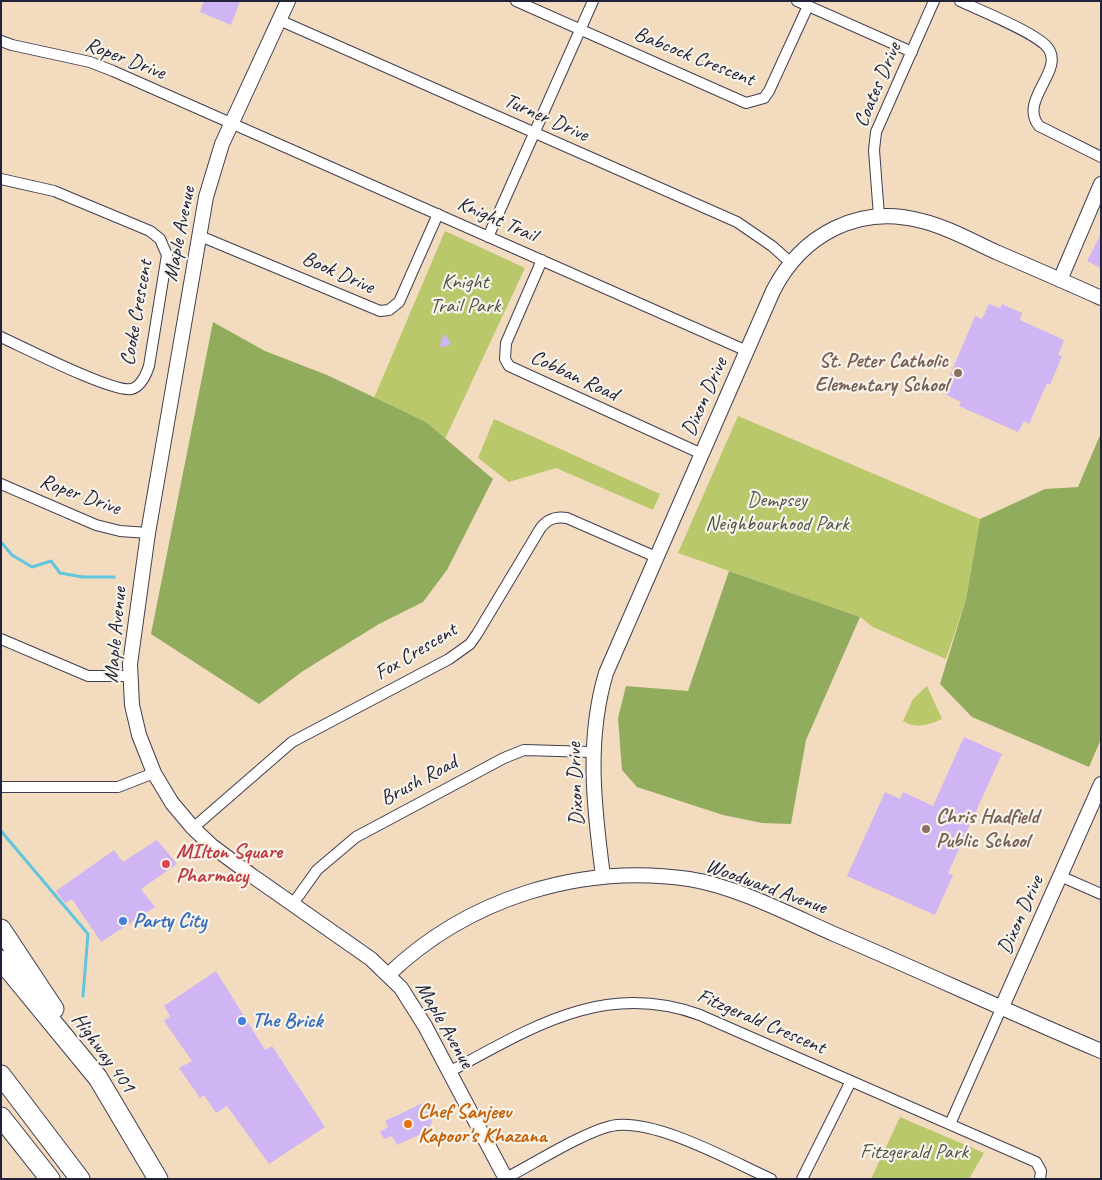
<!DOCTYPE html>
<html>
<head>
<meta charset="utf-8">
<style>
	body { margin:0 }
	#map { position:relative; width:1102px; height:1180px; overflow:hidden; background:#f3dbbf; font-family:Caveat,sans-serif }
	canvas { display:block }
	.frame { position:absolute; inset:0; border:2px solid #22223b; pointer-events:none }
</style>
</head>
<body>
<div id="map">
<canvas width="1102" height="1180"></canvas>
<div class="frame"></div>
</div>
<script>
const context = document.querySelector('canvas').getContext('2d');
context.lineJoin = 'round';
function fill(path, color) { context.fillStyle = color; context.fill(path, 'evenodd'); }
function stroke(path, color, width, dash) { context.strokeStyle = color; context.lineWidth = width; context.lineCap = dash ? 'butt' : 'round'; context.setLineDash(dash || []); context.stroke(path); }
function write(font, color, halo, rows, align = 'center') {
  context.font = font + ' Caveat,sans-serif'; context.lineWidth = 4.5; context.setLineDash([]); context.textBaseline = 'middle'; context.strokeStyle = halo; context.fillStyle = color; for (const [text, x, y, turn = 0] of rows) {
    context.save(); context.translate(x, y); context.rotate((+turn || 0) * Math.PI / 180); context.textAlign = isNaN(turn) ? turn : align; if (halo) context.strokeText(text, 0, 0); context.fillText(text, 0, 0); context.restore();
  }
}
fill(new Path2D(`
	M445,231L525,268L445,439L426,422L374,398Z
	M738,416L980,519L966,599L946,659L873,627L860,617L678,553Z
	M494,419L660,494L653,510L556,468L509,482L478,458Z
	M927,686L942,719C929,725 916,729 903,721L913,699Z
	M900,1117L984,1153L969,1179H871Z`), '#b8c86a');
fill(new Path2D(`
	M213,322L265,351L327,375L426,422L493,479L447,570L423,602L379,624L303,671L259,704L151,634Z
	M1101,433V739L1089,767L972,717L940,684L966,599L980,519L1045,489L1078,487Z
	M729,571L860,617L806,740L791,824L762,823L723,815L637,787L622,770L618,718L626,686L688,691Z`), '#92ac5e');
stroke(new Path2D(`
	M1,542L12,555L32,567L51,561L60,573L83,577H114
	M1,831L88,934L83,996`), '#61c5de', 3);
fill(new Path2D(`
	M204,1H240L231,25L200,12Z
	M1101,234V268L1087,261Z
	M989,304L1000,308L1002,304L1022,313L1020,320L1064,340L1058,355L1062,356L1050,385L1047,383L1029,424L1024,421L1018,432L959,406L961,402L945,394L949,387L946,385L975,316L982,319Z
	M444,334L450,341L449,346L439,347Z
	M964,737L1002,754L948,873L953,875L935,915L847,876L885,792L900,799L903,792L933,806Z
	M157,840L177,864L141,889L155,907L101,942L72,899L65,903L56,891L114,850L123,862Z
	M216,971L265,1050L272,1046L325,1127L269,1164L227,1106L216,1113L204,1095L200,1098L179,1068L192,1061L164,1021L170,1016L164,1006Z
	M423,1103L432,1121L428,1131L397,1145L392,1136L384,1139L380,1132L388,1127L385,1121Z`), '#cfb5f3');
const street = new Path2D(`
	M516,1L746,103L764,98L769,91L808,6
	M797,1L912,52
	M960,1C979,10 1037,33 1048,48C1065,71 1018,100 1039,126L1101,157
	M279,20L737,222L772,246L790,262
	M1,41L12,45L90,62L113,71L747,351
	M1,179L54,191L150,231L160,239L167,255L149,366C146,375 141,387 131,389C113,393 23,347 1,337
	M879,216L874,150L876,132L934,1
	M200,236L380,311L389,310L399,302L438,214
	M488,237L593,1
	M542,260L506,343L505,359L509,366L702,454
	M1,484L96,525L120,531L148,533
	M1,639L88,676H130
	M1,787H118L154,773
	M193,828L292,742L449,659L470,644L477,634L540,529C547,519 555,516 567,518L656,557
	M1060,876L1101,894
	M292,905L317,870L356,837L504,758L524,750L592,752
	M449,1072C531,1028 604,980 700,1015L1036,1162L1041,1171L1040,1179
	M950,1124L1001,1009
	M506,1178C535,1163 582,1133 611,1126C653,1117 731,1161 771,1179
	M802,1179L851,1081`);
const secondary = new Path2D(`
	M288,1L222,144L206,197L148,533L130,664L132,705L139,735L154,773L172,803L193,828L212,846L251,875L371,959L401,988L425,1026L506,1179
	M1060,280L1101,184
	M603,876C594,808 586,740 606,673L773,291C802,234 859,204 922,221C947,227 972,241 996,252C1031,267 1066,282 1101,298
	M388,975C467,899 580,863 689,879C735,886 791,915 834,934C923,972 1011,1013 1101,1051
	M1001,1009L1101,784`);
const highway = new Path2D(`
	M1,929L54,1009
	M1,960L98,1078L158,1179
	M1,1075L80,1179
	M1,1117L50,1179`);
stroke(street, '#413e4f', 12);
stroke(secondary, '#413e4f', 16);
stroke(highway, '#413e4f', 21);
stroke(street, '#fff', 10);
stroke(secondary, '#fff', 14);
stroke(highway, '#fff', 19);
for (const [x, y, r, color] of [
	[958,373,5,"#8d6e63"],
	[926,829,5,"#8d6e63"],
	[166,864,5,"#e0444e"],
	[123,921,5,"#3f7fe0"],
	[242,1021,5,"#3f7fe0"],
	[408,1124,5,"#e8710a"]
]) { const dot = new Path2D(); dot.arc(x, y, r, 0, 2 * Math.PI); context.fillStyle = color; context.fill(dot); stroke(dot, '#f7f3e8', 2); }
write('21px', '#22223b', '#f7f3e8', [
	["Babcock Crescent",694,57,22],
	["Roper Drive",125,59,21],
	["Coates Drive",878,85,-67],
	["Turner Drive",546,118,24],
	["Knight Trail",497,220,24],
	["Maple Avenue",180,234,-79],
	["Book Drive",338,273,24],
	["Cooke Crescent",137,313,-80],
	["Cobban Road",574,376,25],
	["Dixon Drive",705,397,-66],
	["Roper Drive",80,495,20],
	["Maple Avenue",116,635,-85],
	["Fox Crescent",416,652,-31],
	["Brush Road",419,781,-28],
	["Dixon Drive",576,784,-92],
	["Woodward Avenue",766,887,20],
	["Dixon Drive",1021,915,-66],
	["Fitzgerald Crescent",761,1022,23],
	["Maple Avenue",444,1025,60],
	["Highway 401",103,1053,54]
]);
write('21px', '#4f5449', '#f7f3e8', [
	["Knight",465,282],
	["Trail Park",465,306],
	["Dempsey",777,500],
	["Neighbourhood Park",777,524],
	["Fitzgerald Park",914,1152]
]);
write('bold 21px', '#785e54', '#f7f3e8', [
	["St. Peter Catholic",948,361],
	["Elementary School",948,385],
	["Chris Hadfield",936,817,"left"],
	["Public School",936,841,"left"]
], 'right');
write('bold 21px', '#be3a42', '#f7f3e8', [
	["MIlton Square",176,852],
	["Pharmacy",176,876]
], 'left');
write('bold 21px', '#366cbe', '#f7f3e8', [
	["Party City",133,921],
	["The Brick",252,1021]
], 'left');
write('bold 21px', '#c56008', '#f7f3e8', [
	["Chef Sanjeev",418,1112],
	["Kapoor's Khazana",418,1136]
], 'left');
</script>
</body>
</html>
